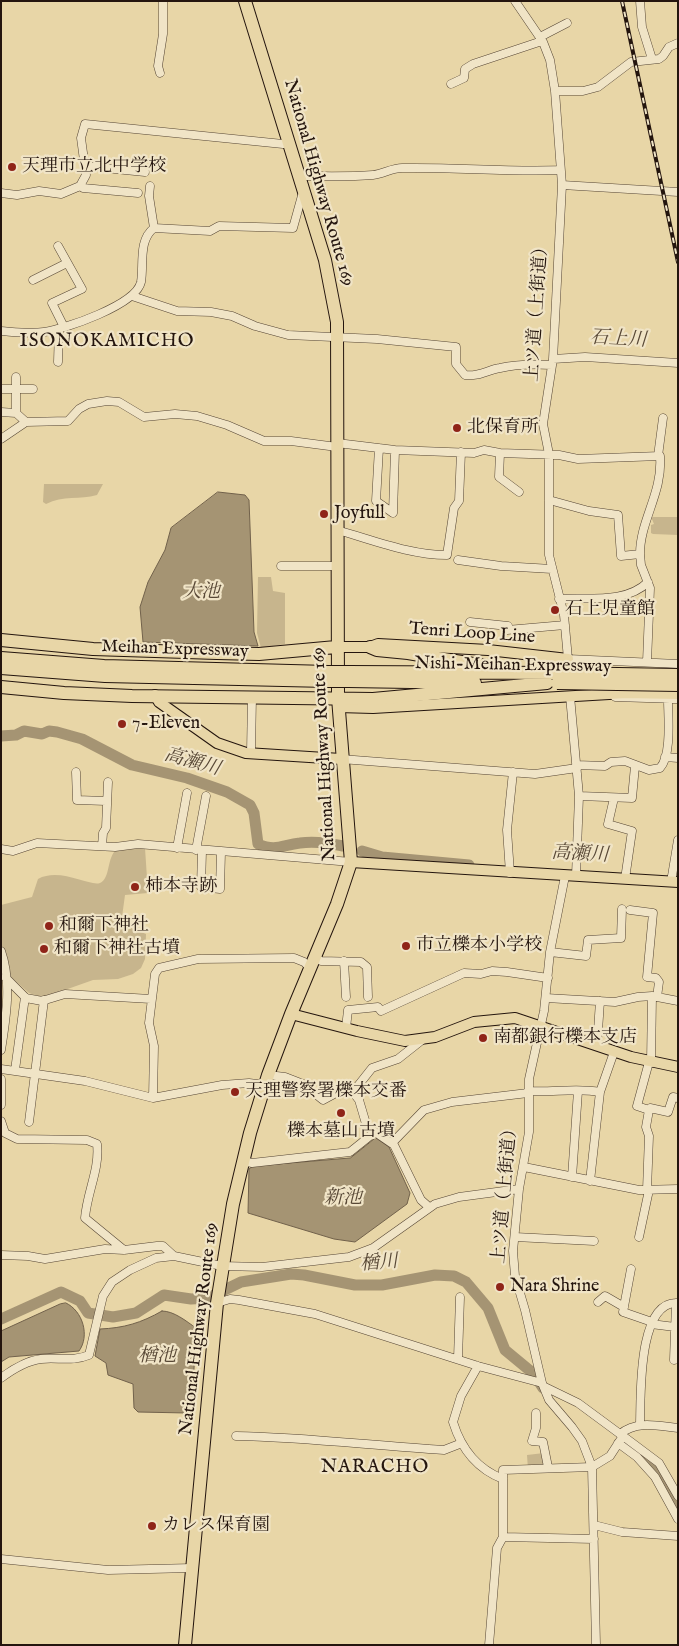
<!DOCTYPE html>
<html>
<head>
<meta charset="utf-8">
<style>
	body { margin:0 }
	#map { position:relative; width:679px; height:1646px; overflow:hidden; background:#e8d6a7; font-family:"IM FELL English",serif }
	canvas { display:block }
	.frame { position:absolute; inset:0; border:2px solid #24150e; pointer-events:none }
</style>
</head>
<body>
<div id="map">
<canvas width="679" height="1646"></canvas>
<div class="frame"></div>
</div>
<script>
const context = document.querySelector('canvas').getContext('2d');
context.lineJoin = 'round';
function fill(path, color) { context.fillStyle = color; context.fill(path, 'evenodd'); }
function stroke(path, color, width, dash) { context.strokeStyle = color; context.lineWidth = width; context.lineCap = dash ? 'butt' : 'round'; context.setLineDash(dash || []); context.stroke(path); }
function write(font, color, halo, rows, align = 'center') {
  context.font = font + ' "IM FELL English","Noto Serif JP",serif'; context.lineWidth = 4.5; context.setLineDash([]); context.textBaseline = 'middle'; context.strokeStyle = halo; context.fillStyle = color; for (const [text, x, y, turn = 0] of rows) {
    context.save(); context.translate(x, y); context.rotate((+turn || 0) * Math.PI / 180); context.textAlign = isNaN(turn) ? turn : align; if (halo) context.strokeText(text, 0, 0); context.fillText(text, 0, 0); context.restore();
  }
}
fill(new Path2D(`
	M44,484H103L97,495C80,500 63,495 46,504L43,502Z
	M651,517H678V535L653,534L651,533V525L654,524Z
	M258,577H271L273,591L285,593V644L261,648L257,633Z
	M145,848L148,893L125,895L122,917L126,926L146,934L145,959L141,968L133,974L118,979L93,980L48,996H38L29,993L10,976L1,944V905L32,897L38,879C60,867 90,887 100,883C111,878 106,858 117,849Z
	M544,1453L547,1466L528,1470L527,1455Z`), '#c7b58d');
const water = new Path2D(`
	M218,492L245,495L249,500L254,632L258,646L143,642L140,607L148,582L165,550L171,528Z
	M376,1138L389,1147L410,1193L407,1204L355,1242L334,1239L248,1213L249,1169L253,1166L350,1158Z
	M66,1303C83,1311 90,1336 79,1351L9,1357L1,1362V1331L60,1304Z
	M162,1311C174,1311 186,1321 196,1328L192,1409L187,1413L138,1412L134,1408L133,1384L108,1375L106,1363L95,1356L100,1329C124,1328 141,1323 162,1311Z`);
fill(water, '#a59473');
stroke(water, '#71614b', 1);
stroke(new Path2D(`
	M1,736L16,735L24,731L42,734L49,731L57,732L82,739L132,765L187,778L227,792L250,805L254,813L258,844C276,852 282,845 300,843C313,841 329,843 343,846
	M362,851L382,857L469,865
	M1,1319L61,1292L80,1301L88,1313L113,1317L136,1313L164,1295L191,1299L208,1298L241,1282L291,1274L304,1275L355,1285H382L435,1275L454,1276L466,1282L488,1308L505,1350L534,1374L543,1388
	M641,1454L660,1470L678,1508`), '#a59473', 11);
const minor = new Path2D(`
	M515,1L543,42L550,60L555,91L562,185L553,359L543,424L549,454V555L564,615L568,659L678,664
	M640,1L642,27L652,59
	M540,37L567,23
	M160,73L158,66L163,34V1
	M451,84L464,78L465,69L473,64L542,41
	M555,91H583L598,87L631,62L659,59L663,56L669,47L678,43
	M85,166L145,172
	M300,176C324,176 348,177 373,175C383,174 392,168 402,168C455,167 507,172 560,170
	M562,185L678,192
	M80,186L83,188L138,193
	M150,186L149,196L154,228
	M1,193L17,195L39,191L61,194L80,186L86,175L81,138L85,124L283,144L289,142
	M58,246L82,289L52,303L64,327
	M33,280L67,263
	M132,296L177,311L211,312L232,316L255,326L288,335L377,339L456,347V364L465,375C479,377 487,370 500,368C517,364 534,364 552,365
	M1,331C15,332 30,334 44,332C65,329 136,305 141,282C144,265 138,240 154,228L210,231L219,226L293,228L303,192
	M553,359L585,357L678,363
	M58,362L59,329
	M16,377V413L26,422
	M1,389H33
	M1,412L16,413
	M1,439L26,422L68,421L79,409L88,404L107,401L119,402L144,417L175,414L197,416L227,425L264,441H291L337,447
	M337,443L395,450L474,453L484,450L500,453L559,455L578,459L660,456C663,493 640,520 640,554
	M379,448L376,501L393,513L395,450
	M500,453L499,477L519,492
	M658,456L663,418
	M549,500L589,511L618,515L621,556L640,554L641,565L650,588L647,662
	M337,530C373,540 410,555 447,555L454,508L459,501L461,452
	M458,560L501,566L552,569
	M281,566H337
	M559,599C588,597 626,604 648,582
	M470,622L508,626L507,630L565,625
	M570,696L579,796L576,876
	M615,697L678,699
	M251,753L252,696
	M665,757L678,758
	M341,759L535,774L577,768
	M576,765L605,766L611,762L625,761L649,770L660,768C672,755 668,716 668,699
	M76,772L77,800L106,801
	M579,796L632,798L635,766
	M614,798L608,824L632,831L625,879
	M102,846L103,833L106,828L108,782
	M177,848L187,793
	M1,849L13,851L37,843L115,847L138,844L351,862
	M196,850L206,796
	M202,851L201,887L220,889L221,852
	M510,873L507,830L513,772
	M565,876L550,952L544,1011L529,1079V1132L519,1189L513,1251L515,1276L525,1310L542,1383L549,1400L572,1427L582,1441L592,1467L596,1645
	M671,882L678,840
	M630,910L653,913L647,977L656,978L659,982L657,997
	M1,951C12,982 6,1018 1,1050
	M550,952L586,956L588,940L621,938L622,909
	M315,957L321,961L361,962L367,967L368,997
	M344,961L346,997
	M5,977L26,998L42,1001L65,994L151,999
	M546,998L615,1002L638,997L652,996L678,1001
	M346,1028L348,1010L378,1007L381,1011L464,973L481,974L492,971L507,972L548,978
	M597,1046L600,1001
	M651,1063L652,996
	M1,1069L85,1081L153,1098L222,1085L249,1083L265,1085
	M15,1070L25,997
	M268,1075L285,1077L303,1084L323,1100L336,1093L353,1092L372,1068L398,1059L422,1040
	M1,1079V1105
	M528,1091C552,1093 576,1087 600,1092
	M353,1092L359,1100L367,1127L375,1132
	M153,1098L154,1046L149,1023L155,974L159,968L198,959L294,958L304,962L310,968
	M649,1110L650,1108L668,1112L673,1097L678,1098
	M1,1121L5,1133L17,1139L87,1140L97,1144C100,1169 87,1192 85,1218L124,1250
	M29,1122L44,1000
	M392,1143L424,1110L452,1102L528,1093
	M243,1161L252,1163L350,1152L375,1132L394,1145L421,1200L429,1207
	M524,1167L639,1190L678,1189
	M572,1177L578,1091
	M590,1181L600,1092L614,1052
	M647,1190L649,1136L646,1127L649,1110L637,1106L649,1062
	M515,1237L594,1241
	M639,1237L649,1190
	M1,1255L28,1256L45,1259L105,1249L124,1250L157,1246H163L174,1256
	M631,1269L623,1312L652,1322
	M598,1302L605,1296L624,1307
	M217,1303L230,1299L239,1300L315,1314L478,1366L542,1383
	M651,1324L675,1327
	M458,1359L460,1297
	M674,1360L676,1303
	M478,1366L461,1396L453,1422C461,1448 477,1469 503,1479
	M1,1378C13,1369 26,1361 41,1359C57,1357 73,1362 89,1355L103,1296L112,1282L130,1270L156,1258L174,1256L222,1266L262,1267L349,1257L373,1248L435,1204L459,1197L519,1189
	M545,1387L578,1403L620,1434
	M536,1413V1428L532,1441L543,1442L548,1467
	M640,1424C641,1398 637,1300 678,1303
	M236,1436C305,1437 374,1446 444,1450L462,1443
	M623,1436L659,1463L678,1496
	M618,1443L637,1457L655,1477L678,1519
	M594,1525L622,1532L678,1536
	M503,1537L594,1539
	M1,1559L108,1570L192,1568
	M489,1645L497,1548L503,1537V1470L592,1467L610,1456L623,1436L620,1434C637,1420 658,1426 678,1428`);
const major = new Path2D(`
	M336,647H370L378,644L488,650L568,659L569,680
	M155,695L159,702L217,743L246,753L341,759
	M338,707L373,708L626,693L678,694
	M351,862L678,882
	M291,1014L357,1031L405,1041L435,1037L474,1022L515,1018L631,1057L678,1067`);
const highway = new Path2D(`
	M1,640L93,649L217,653L259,654L336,647
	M370,647L377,650L408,653L485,666
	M1,658L104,666L328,672
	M1,668L105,676L328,681
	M348,672L558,673
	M348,681L475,683
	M1,687L64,693L132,696L373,699L547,683
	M185,1645L217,1303L233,1204L250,1133L268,1075L291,1014L337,904L351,862L338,698L337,322L325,260L245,1`);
stroke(minor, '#554534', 9);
stroke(major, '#24150e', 12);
stroke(highway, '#24150e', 14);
stroke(minor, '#f0e4c6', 8);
stroke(major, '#e8d6a7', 10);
stroke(highway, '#e8d6a7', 12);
const rail = new Path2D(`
	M622,1L678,262`);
stroke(rail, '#24150e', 4);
stroke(rail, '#f0e4c6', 2, [5.5]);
const highwayBridge = new Path2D(`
	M328,672H348
	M558,673L678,675
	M328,681H348
	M557,683L678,685`);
stroke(highwayBridge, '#24150e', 14, []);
stroke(highwayBridge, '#e8d6a7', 12);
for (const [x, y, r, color] of [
	[12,167,5,"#8f2418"],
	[457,428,5,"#8f2418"],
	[324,514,5,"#8f2418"],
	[555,610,5,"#8f2418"],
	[122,724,5,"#8f2418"],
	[135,887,5,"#8f2418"],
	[49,926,5,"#8f2418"],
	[406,946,5,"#8f2418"],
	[44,949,5,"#8f2418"],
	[483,1038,5,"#8f2418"],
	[235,1092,5,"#8f2418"],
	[341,1113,5,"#8f2418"],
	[500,1287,5,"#8f2418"],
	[152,1526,5,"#8f2418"]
]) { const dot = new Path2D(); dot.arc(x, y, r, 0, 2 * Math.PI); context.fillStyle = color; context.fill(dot); stroke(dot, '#f0e4c6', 2); }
write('18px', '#24150e', '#f0e4c6', [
	["天理市立北中学校",22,167],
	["北保育所",467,428],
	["Joyfull",334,514],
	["石上児童館",565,610],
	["7-Eleven",132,724],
	["柿本寺跡",145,887],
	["和爾下神社",59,926],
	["市立櫟本小学校",416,946],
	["和爾下神社古墳",54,949],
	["南都銀行櫟本支店",493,1038],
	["天理警察署櫟本交番",245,1092],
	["櫟本墓山古墳",341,1132,"center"],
	["Nara Shrine",510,1287],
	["カレス保育園",162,1526]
], 'left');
write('18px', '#24150e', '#f0e4c6', [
	["National Highway Route 169",318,183,74],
	["上ツ道（上街道）",538,310,-86],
	["Tenri Loop Line",472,634,4],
	["Meihan Expressway",175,650,2],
	["Nishi-Meihan Expressway",513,666,1],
	["National Highway Route 169",325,754,-93],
	["上ツ道（上街道）",506,1192,-85],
	["National Highway Route 169",200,1329,-83]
]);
write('italic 19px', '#584836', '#f0e4c6', [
	["石上川",618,340,3],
	["大池",201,593],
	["高瀬川",192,763,16],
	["高瀬川",580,855,3],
	["新池",343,1199],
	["楢川",379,1264,-5],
	["楢池",157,1357]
]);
context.letterSpacing = '1px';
write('19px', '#24150e', '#f0e4c6', [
	["ISONOKAMICHO",107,342],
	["NARACHO",375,1468]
]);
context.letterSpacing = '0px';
</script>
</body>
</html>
